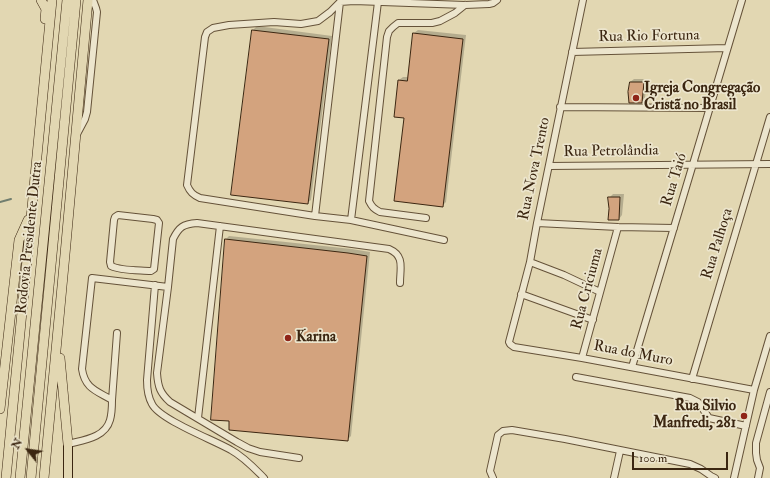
<!DOCTYPE html>
<html>
<head>
<meta charset="utf-8">
<style>
	body { margin:0 }
	#map { position:relative; width:770px; height:478px; overflow:hidden; background:#e2d7b2; font-family:"IM FELL Double Pica",serif }
	canvas { display:block }
	.north { position:absolute; left:8px; top:430px; width:40px; height:40px; -webkit-text-stroke:3px #ece5cd; paint-order:stroke; rotate:300deg; font-size:11px; font-weight:700; line-height:16px; text-align:center; color:#3b2611 }
	.north::after { content:''; display:block; margin:auto; width:14px; height:18px; background:#3b2611; clip-path:polygon(50% 0,100% 100%,50% 72%,0 100%) }
	.scale { position:absolute; left:632px; top:452px; width:96px; height:18px; box-sizing:border-box; border:2px solid #3b2611; border-top:0; padding-left:5px; font-size:12px; line-height:14px; white-space:nowrap; color:#3b2611; -webkit-text-stroke:3px #ece5cd; paint-order:stroke }
</style>
</head>
<body>
<div id="map">
<canvas width="770" height="478"></canvas>
<div class="north">N</div>
<div class="scale">100 m</div>
</div>
<script>
const context = document.querySelector('canvas').getContext('2d');
context.lineJoin = 'round';
function fill(path, color) { context.fillStyle = color; context.fill(path, 'evenodd'); }
function stroke(path, color, width, dash) { context.strokeStyle = color; context.lineWidth = width; context.lineCap = dash ? 'butt' : 'round'; context.setLineDash(dash || []); context.stroke(path); }
function write(font, color, halo, rows, align = 'center') {
  context.font = font + ' "IM FELL Double Pica",serif'; context.lineWidth = 3.5; context.setLineDash([]); context.textBaseline = 'middle'; context.strokeStyle = halo; context.fillStyle = color; for (const [text, x, y, turn = 0] of rows) {
    context.save(); context.translate(x, y); context.rotate((+turn || 0) * Math.PI / 180); context.textAlign = isNaN(turn) ? turn : align; if (halo) context.strokeText(text, 0, 0); context.fillText(text, 0, 0); context.restore();
  }
}
fill(new Path2D(`
	M257,26L332,36L311,200L307,203L232,194L253,30Z
	M418,30L466,35L446,202L442,206L405,117L399,80L403,77H409L414,33Z
	M634,79H647L645,98L641,102L630,82Z
	M613,194H624L622,215L619,219L609,198Z
	M229,236L352,249L370,252L351,436L347,440L226,239Z`), '#0003');
stroke(new Path2D(`
	M0,202L11,199`), '#717e6f', 2);
const building = new Path2D(`
	M252,30L329,39L308,204L231,195Z
	M413,33L463,39L443,207L394,201L404,118L394,117L398,80L407,81Z
	M630,82H644L642,103H629L628,92Z
	M608,197H620L619,220H608L609,209Z
	M225,239L348,253L367,256L348,441L229,430V421L211,420Z`);
fill(building, '#d3a37e');
stroke(building, '#3b2611', 1);
const minor = new Path2D(`
	M583,0L537,223L530,262L509,342L510,344L514,347L582,358L754,390
	M572,52L727,48
	M560,107L709,108
	M77,134L85,119L87,112L97,12L96,8L93,0
	M549,166L770,164
	M118,215L153,219L157,220L159,223L154,269L151,271C139,270 121,271 111,266L110,262L114,220L115,217Z
	M315,216L340,2
	M426,218L380,212C374,209 372,207 369,201L387,37L389,31L393,27L398,23H432L440,21L455,13L465,5
	M351,220L378,2
	M537,223L618,227L674,228
	M444,240L351,220L315,216L200,198C193,195 190,192 187,185L205,37L207,32L213,28L229,25L274,22L301,24L318,21L330,12L340,2L354,1L465,5L489,4L493,3L497,0
	M530,262L564,275L600,292
	M155,285L147,380C147,388 148,397 152,404C160,420 214,440 231,450C244,457 254,468 264,478
	M521,294L593,320
	M582,358L618,227
	M632,367L693,164L742,0
	M576,377L690,398L698,402L709,418L746,426
	M692,379L770,117
	M112,400L117,333
	M198,418L220,226
	M68,444C83,440 105,438 110,420C112,413 112,407 112,400C97,391 85,389 82,369L92,278L168,287
	M299,458L260,452L248,448L237,442L170,402C160,393 158,387 157,373L168,287L173,239C179,227 183,224 197,223L389,249C405,256 400,268 400,283
	M493,478L490,471L498,435L503,431L512,430L565,439L690,464L701,469L711,476L715,478
	M614,478L620,451
	M734,478L754,390L770,336
	M758,478L760,468L757,460L756,453V443L770,392`);
const major = new Path2D(`
	M68,478V444`);
const highway = new Path2D(`
	M41,0L46,9L45,19
	M60,358L68,444
	M0,409L19,240L28,220
	M6,478L52,0
	M20,478L67,0
	M31,478L76,0
	M44,478C60,319 73,159 88,0`);
stroke(minor, '#655239', 8);
stroke(major, '#3b2611', 10);
stroke(highway, '#3b2611', 10);
stroke(minor, '#ece5cd', 6);
stroke(major, '#e2d7b2', 8);
stroke(highway, '#e2d7b2', 9);
for (const [x, y, r, color] of [
	[636,98,4,"#8f2418"],
	[288,338,4,"#8f2418"],
	[744,416,4,"#8f2418"]
]) { const dot = new Path2D(); dot.arc(x, y, r, 0, 2 * Math.PI); context.fillStyle = color; context.fill(dot); stroke(dot, '#ece5cd', 1.5); }
write('15px', '#3b2611', '#ece5cd', [
	["Rua Rio Fortuna",649,37,-1],
	["Rua Petrolândia",611,152,-1],
	["Rua Nova Trento",535,169,-78],
	["Rua Taió",675,180,-73],
	["Rodovia Presidente Dutra",30,238,-84],
	["Rua Palhoça",718,244,-73],
	["Rua Criciuma",588,289,-75],
	["Rua do Muro",633,354,11]
]);
write('bold 15px', '#3b2611', '#ece5cd', [
	["Igreja Congregação",644,89],
	["Cristã no Brasil",644,106],
	["Karina",296,338],
	["Rua Silvio",736,407,"right"],
	["Manfredi, 281",736,424,"right"]
], 'left');
</script>
</body>
</html>
